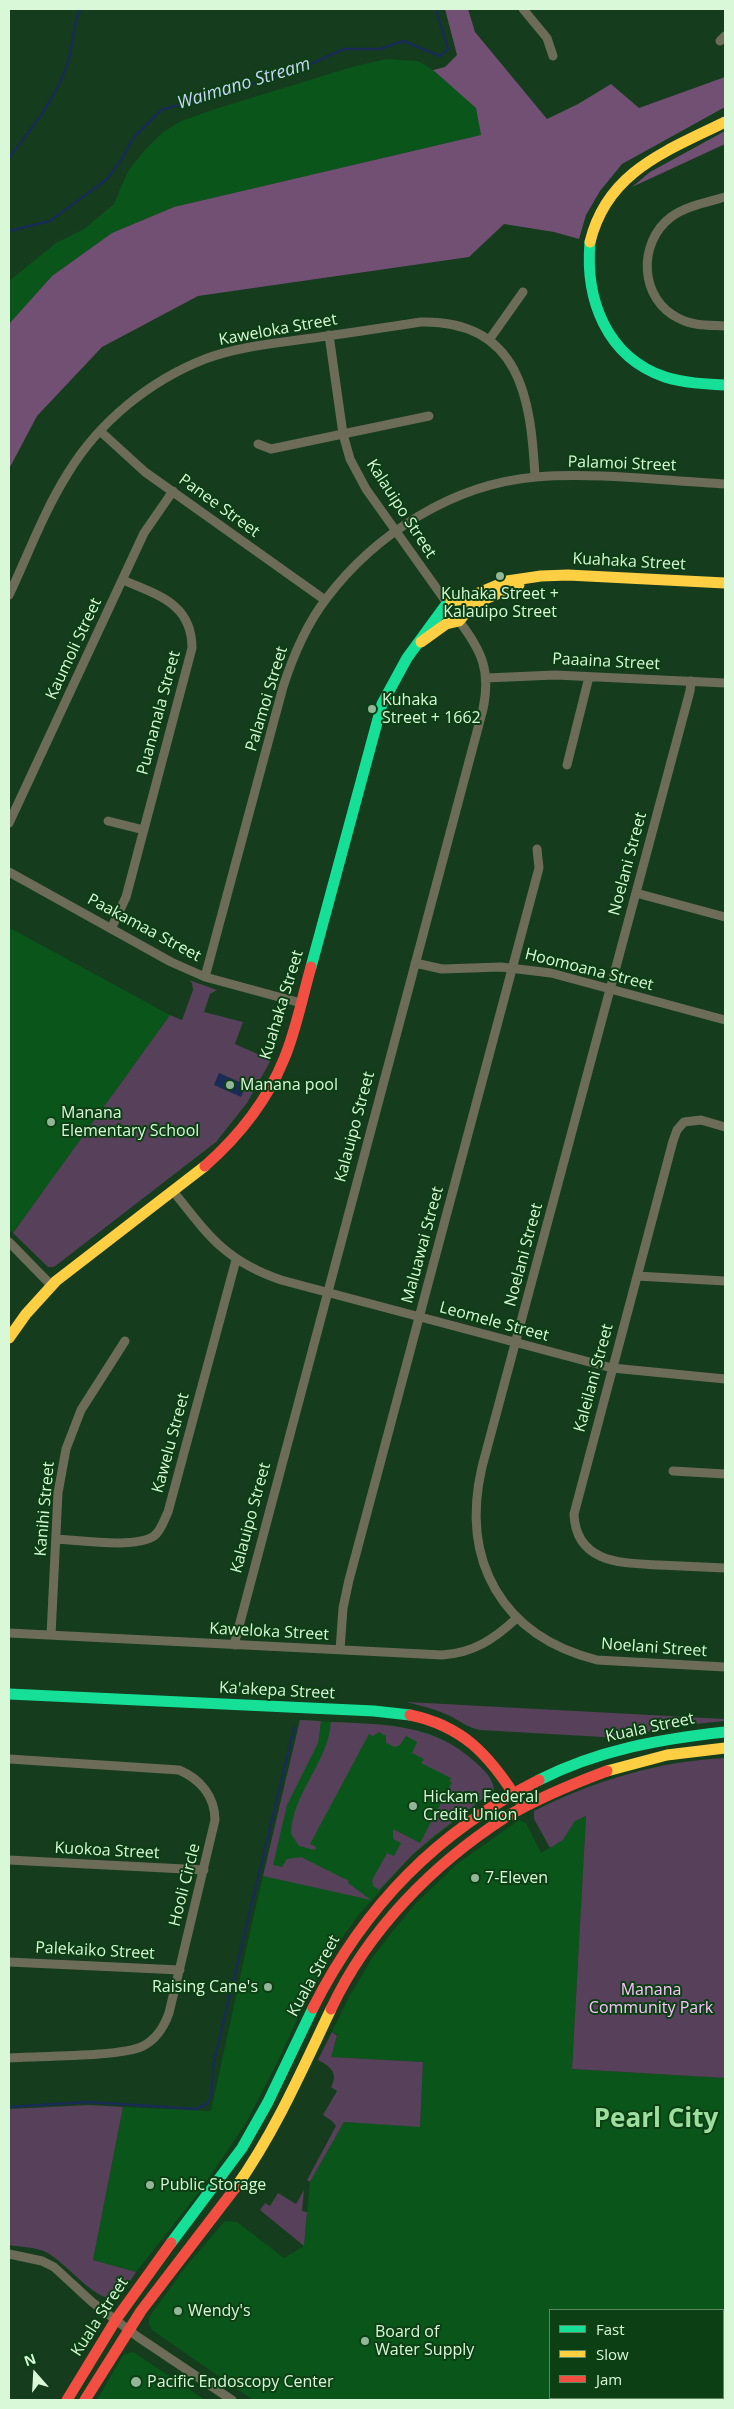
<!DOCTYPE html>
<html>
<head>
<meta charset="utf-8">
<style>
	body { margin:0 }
	#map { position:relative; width:734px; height:2409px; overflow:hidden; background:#143c1d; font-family:"Open Sans",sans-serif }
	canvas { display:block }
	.frame { position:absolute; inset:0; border:10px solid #d8f8d8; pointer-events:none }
	.legend { position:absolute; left:549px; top:2309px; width:175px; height:90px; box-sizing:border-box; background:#0d3f14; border:1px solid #5e8962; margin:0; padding:6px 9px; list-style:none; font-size:15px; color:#d8f8d8 }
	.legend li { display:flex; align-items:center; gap:10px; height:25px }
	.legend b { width:25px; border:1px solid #5e8962 }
	.north { position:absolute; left:10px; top:2349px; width:50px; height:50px; -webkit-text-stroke:4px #0d3f14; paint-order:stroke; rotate:341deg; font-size:14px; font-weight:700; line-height:20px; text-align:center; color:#d8f8d8 }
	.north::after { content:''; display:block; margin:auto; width:18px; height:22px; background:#d8f8d8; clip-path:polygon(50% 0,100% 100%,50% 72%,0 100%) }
</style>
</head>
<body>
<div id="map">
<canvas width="734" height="2409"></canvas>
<div class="frame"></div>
<ul class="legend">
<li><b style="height:6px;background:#16e098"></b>Fast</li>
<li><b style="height:6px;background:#ffcf43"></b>Slow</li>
<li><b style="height:6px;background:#f24e42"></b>Jam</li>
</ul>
<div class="north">N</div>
</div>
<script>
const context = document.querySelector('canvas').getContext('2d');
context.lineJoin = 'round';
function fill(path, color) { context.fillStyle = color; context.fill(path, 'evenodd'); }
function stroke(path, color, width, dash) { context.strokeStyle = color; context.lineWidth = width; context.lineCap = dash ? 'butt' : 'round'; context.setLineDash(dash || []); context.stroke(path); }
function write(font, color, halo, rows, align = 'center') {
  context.font = font + ' "Open Sans",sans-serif'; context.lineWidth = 4; context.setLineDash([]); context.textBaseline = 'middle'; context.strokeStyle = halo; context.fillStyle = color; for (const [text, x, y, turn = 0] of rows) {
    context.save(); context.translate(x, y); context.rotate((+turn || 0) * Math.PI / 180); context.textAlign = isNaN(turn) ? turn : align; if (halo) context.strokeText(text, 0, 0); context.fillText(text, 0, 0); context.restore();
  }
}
fill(new Path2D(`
	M386,59L418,61L433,70L476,108L481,135L174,207L112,233L52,276L9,324V281L56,243L84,229L114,204L128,171L144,151L163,132L181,121L218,108L352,67Z
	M10,928L170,1015L13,1233L9,1229Z
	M300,1720L390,1725L428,1733L446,1741L472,1759L491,1780L494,1790L412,1855L357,1917L337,1945L309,1994L276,2065L246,2123L200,2191L136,2272L93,2260L123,2107L211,2111L251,1927Z
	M586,1816L572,2069L725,2078V2318H723V2310H550V2398H618L617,2400H253L152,2330L149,2324V2317L187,2265L225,2221L237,2222L284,2258L304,2246L310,2182L344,2122L420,2126L423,2062L330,2057L337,2038V2034L332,2032L348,1999L372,1958L396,1927L416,1903L458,1863L519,1820L526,1823L541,1853L563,1840L575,1821Z
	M132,2352L135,2353L205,2400H97L123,2355Z`), '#0a551a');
fill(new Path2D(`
	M189,980L217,990L210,994L204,1012L243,1022L235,1044L271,1060L247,1103L216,1142L54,1267H48L13,1233L170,1015L182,1020L193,990L192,983Z
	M407,1702L725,1719V1721L675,1726L620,1738L480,1730C468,1728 459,1720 448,1715C435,1709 421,1706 407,1702Z
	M300,1720L321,1721L318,1743L287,1805L273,1865L282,1867L287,1859L301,1857L349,1881L348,1883L371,1900L263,1876Z
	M331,1722C383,1724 435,1724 475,1762C484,1770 493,1778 494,1790L434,1836L412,1855L379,1890L373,1886L372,1880L387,1853L394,1856L401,1843L393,1839V1829L420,1843L452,1782L449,1781L451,1778L421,1763L424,1759L412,1753L417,1742L406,1736L400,1745L395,1747L386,1743V1736L379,1732L373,1736L369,1734L310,1844L316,1847L315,1850L299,1846L291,1834C292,1793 328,1763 331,1722Z
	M725,1758V2078L572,2069L586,1816L575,1821L563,1840L550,1848L534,1819V1811C593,1781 659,1761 725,1758Z
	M332,2032L337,2036L331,2057L423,2062L420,2127L344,2122L310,2182L307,2180L336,2126L332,2121L323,2115L337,2091L331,2087C339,2073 330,2066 318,2060Z
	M89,2105L123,2107L93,2260L136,2272L119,2298C97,2306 65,2260 44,2251C33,2247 20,2247 9,2245V2109Z
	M304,2190L302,2211L307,2212L304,2246L260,2210L265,2203L270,2206L278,2193L296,2204Z`), '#574059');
fill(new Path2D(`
	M445,9H468L475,32L547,119L578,104L611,84L639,108L725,77V107L622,164L600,191L586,215L579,239L554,232L504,224L469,257L198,296L102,347L37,416L9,469V324L52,276L112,233L174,207L481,135L476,108L433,70L445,67L457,55Z
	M725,131V144L632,187L650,172Z`), '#715074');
fill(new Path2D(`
	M219,1073L246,1085L241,1097L214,1085Z`), '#182c55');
stroke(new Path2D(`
	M9,158C31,129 57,97 68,62C73,45 73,25 80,9
	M9,231L50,221L107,179L121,160L134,137L161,110L200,99L222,87L259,83L297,70L344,49H380L403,41L440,56L448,49L436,9
	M9,2107L87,2102L196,2109L207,2104L211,2096L213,2066L226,2011L294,1728`), '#182c55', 2.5);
stroke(new Path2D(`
	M523,9L547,38L553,56
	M720,41L725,36
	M725,197C708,202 686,206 671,217C637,243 639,300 680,319C693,326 711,325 725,326
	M329,335L343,434L350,459L366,489L447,603
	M489,340L523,292
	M100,431L145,472L325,600
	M258,444L271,449L429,416
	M9,595C28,555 44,511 68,473C99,422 149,381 205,359C237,347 271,344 305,339C343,334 382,328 421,322C520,320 531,398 535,477
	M486,678L555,675L725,683
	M691,681L690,691L482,1467C460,1561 502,1636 597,1660L725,1667
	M567,765L589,677
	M108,821L144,830
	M9,823L144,533L173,491
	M9,872L171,962L205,977L301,1003
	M636,893L725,917
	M111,929L126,897L192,648C192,603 157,595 123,580
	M415,963L442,969L501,967L551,973L725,1020
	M205,977L283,687C293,656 306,625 326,599C375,534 453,484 536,477C597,472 664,481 725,484
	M725,1127L701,1120L684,1122L677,1130L673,1141L574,1514C576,1564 623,1563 659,1565C681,1566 703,1567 725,1568
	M173,1191C208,1235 225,1261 281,1280L612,1368L725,1379
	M9,1242L51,1285
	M637,1276L725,1281
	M673,1471L725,1474
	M56,1539C80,1540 134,1549 154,1536C161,1531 164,1520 168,1512L236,1260
	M9,1633L442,1655C474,1653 494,1639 517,1618
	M51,1635L58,1493L66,1449L81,1410L125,1341
	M234,1645L483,709C491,671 482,651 459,621
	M340,1650L343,1608L349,1580L539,868L537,849
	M9,1759L179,1770C200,1779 215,1796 215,1820L169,2013C164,2027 157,2039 143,2046C122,2057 38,2056 9,2058
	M9,1860L204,1870
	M9,1962L180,1970
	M9,2254L42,2261L54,2267L92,2302L138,2337L232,2400`), '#6c6c59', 9);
stroke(new Path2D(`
	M590,242C585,299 606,357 665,377C684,383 705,384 725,385
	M311,967L382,704L407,658L445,606L451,601
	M9,1694L374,1711L410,1715
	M539,1780C598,1750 660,1739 725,1732
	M171,2243L242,2148L268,2102L313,2008`), '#16e098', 11);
stroke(new Path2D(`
	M590,242C607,171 667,151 725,122
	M451,601L464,599L507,581L541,576L568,575L725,583
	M421,642L446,624L459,621L473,604L519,585
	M9,1338L26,1314L56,1281L205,1166
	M607,1771L667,1755L725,1748
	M236,2187C275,2132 302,2070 331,2009`), '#ffcf43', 11);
stroke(new Path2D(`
	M205,1166C239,1136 267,1101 284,1059C296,1031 302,998 311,967
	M410,1715C463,1726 489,1755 517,1799
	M313,2008C365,1905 437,1832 539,1780
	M331,2009C368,1930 433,1864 506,1817C538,1798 572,1784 607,1771
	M67,2400L117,2318L171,2243
	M85,2400L141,2311L236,2187`), '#f24e42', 11);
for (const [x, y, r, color] of [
	[500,576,5,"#93b697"],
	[372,709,5,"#93b697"],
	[230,1085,5,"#93b697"],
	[51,1122,5,"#93b697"],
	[413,1806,5,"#93b697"],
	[475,1878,5,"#93b697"],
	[268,1987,5,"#93b697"],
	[150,2185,5,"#93b697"],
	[178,2311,5,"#93b697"],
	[365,2341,5,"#93b697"],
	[136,2382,6,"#93b697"]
]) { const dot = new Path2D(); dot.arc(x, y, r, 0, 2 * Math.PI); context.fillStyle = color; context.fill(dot); stroke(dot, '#0d3f14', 2); }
write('16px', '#d8f8d8', '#0d3f14', [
	["Kaweloka Street",278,330,-10],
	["Palamoi Street",622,464,2],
	["Panee Street",219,506,36],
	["Kalauipo Street",401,509,57],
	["Kuahaka Street",629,562,3],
	["Kaumoli Street",74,649,-65],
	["Paaaina Street",606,662,3],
	["Palamoi Street",267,699,-73],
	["Puananala Street",159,713,-75],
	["Noelani Street",628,864,-75],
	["Paakamaa Street",144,928,28],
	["Hoomoana Street",589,970,14],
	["Kuahaka Street",282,1005,-73],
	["Kalauipo Street",355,1127,-75],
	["Maluawai Street",423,1245,-75],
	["Noelani Street",524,1255,-75],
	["Leomele Street",494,1322,15],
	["Kaleilani Street",594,1378,-75],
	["Kawelu Street",171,1443,-75],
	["Kanihi Street",45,1509,-85],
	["Kalauipo Street",251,1518,-75],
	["Kaweloka Street",269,1632,3],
	["Noelani Street",654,1648,4],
	["Ka'akepa Street",277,1691,3],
	["Kuala Street",650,1728,-12],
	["Kuokoa Street",107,1851,3],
	["Hooli Circle",185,1885,-76],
	["Palekaiko Street",95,1951,3],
	["Kuala Street",314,1976,-61],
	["Kuala Street",100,2317,-57]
]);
write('16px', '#d8f8d8', '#0d3f14', [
	["Kuhaka Street +",500,594,"center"],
	["Kalauipo Street",500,612,"center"],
	["Kuhaka",382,700],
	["Street + 1662",382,718],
	["Manana pool",240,1085],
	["Manana",61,1113],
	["Elementary School",61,1131],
	["Hickam Federal",423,1797],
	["Credit Union",423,1815],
	["7-Eleven",485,1878],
	["Raising Cane's",258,1987,"right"],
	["Public Storage",160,2185],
	["Wendy's",188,2311],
	["Board of",375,2332],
	["Water Supply",375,2350],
	["Pacific Endoscopy Center",147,2382]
], 'left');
write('16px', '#fbc4fd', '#0d3f14', [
	["Manana",651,1990],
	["Community Park",651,2008]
]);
write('italic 18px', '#c7d6f7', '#0d3f14', [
	["Waimano Stream",244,84,-17]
]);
write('bold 26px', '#9ddf9f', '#0d3f14', [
	["Pearl City",656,2120]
]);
</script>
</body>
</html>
